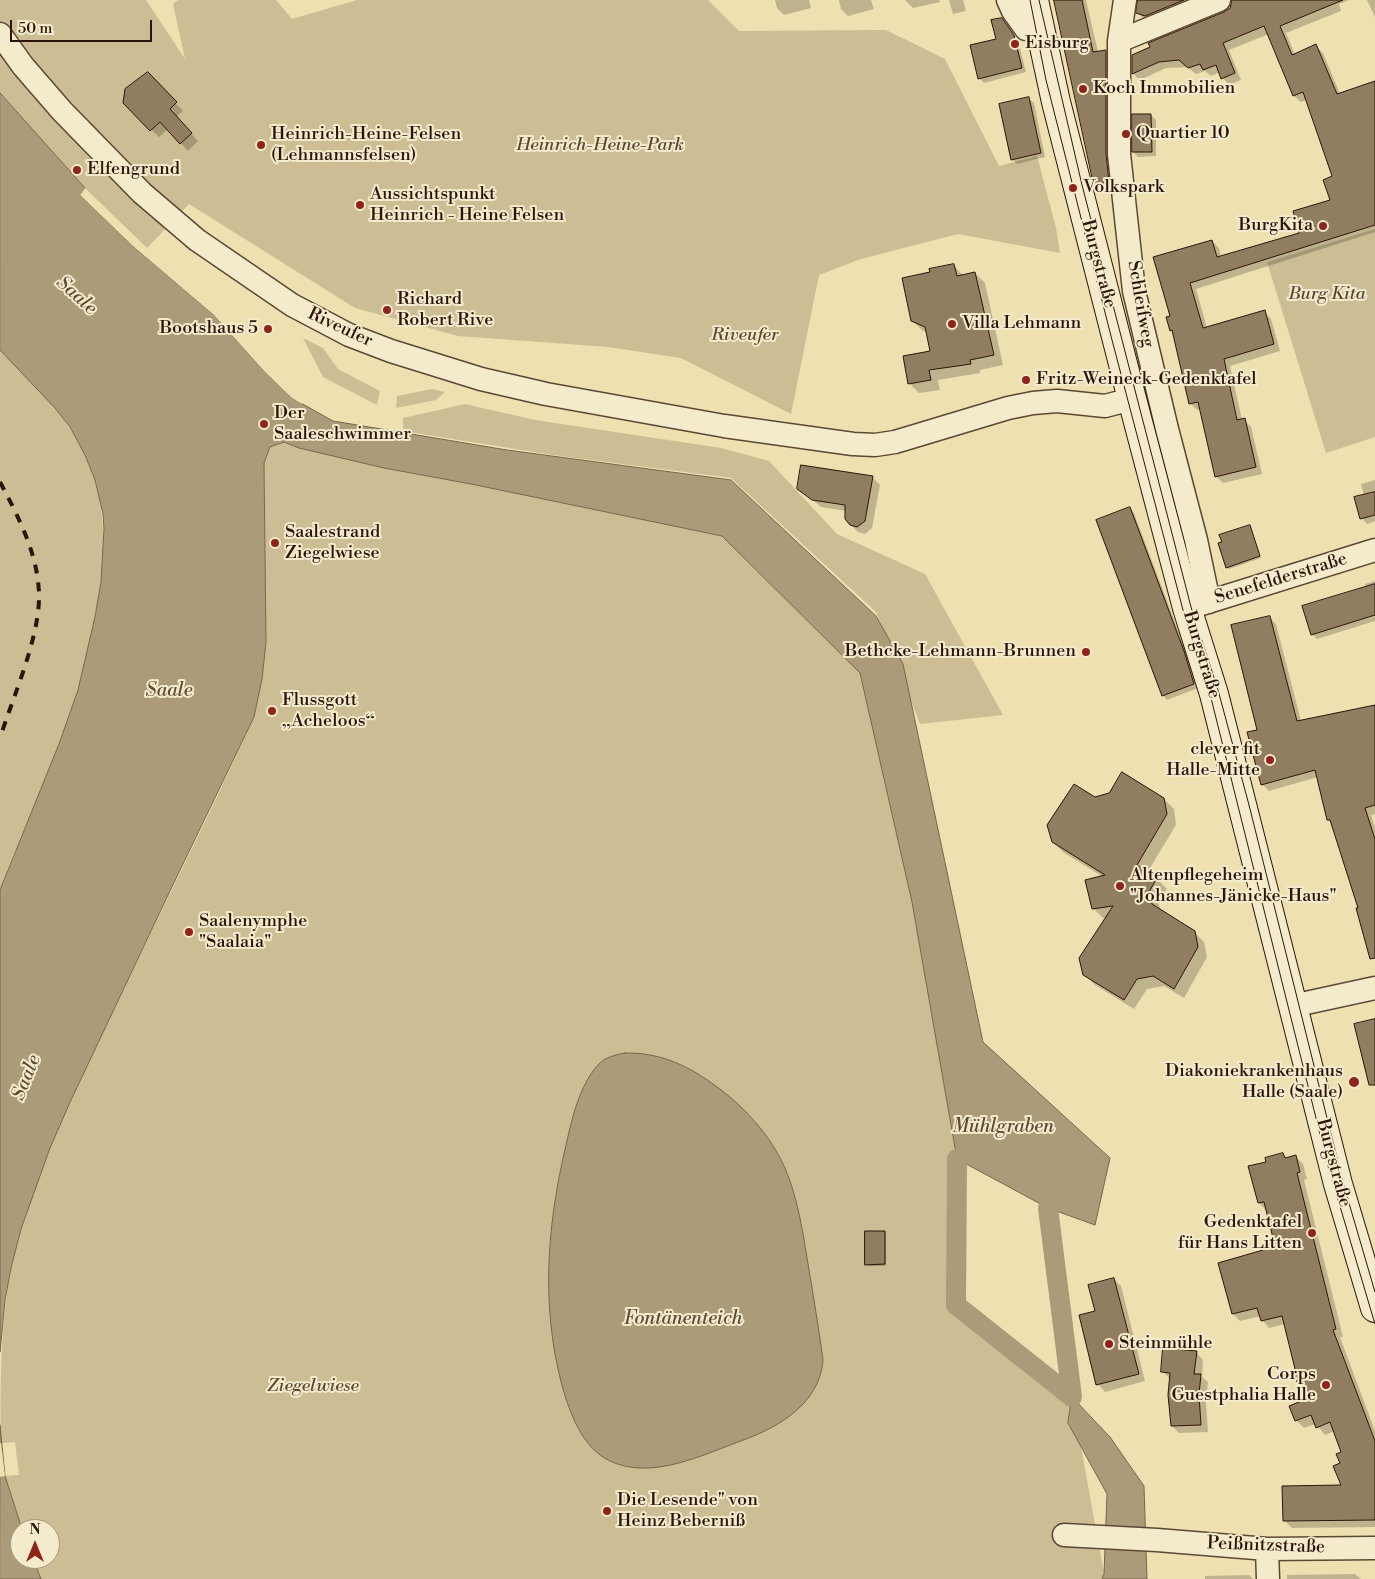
<!DOCTYPE html>
<html>
<head>
<meta charset="utf-8">
<style>
	body { margin:0 }
	#map { position:relative; width:1375px; height:1579px; overflow:hidden; background:#eee0b0; font-family:"Libre Bodoni",serif }
	canvas { display:block }
	.north { position:absolute; left:10px; top:1519px; width:50px; height:50px; box-sizing:border-box; background:#f4ebcc; border:1px solid #a4957e; border-radius:50%; rotate:0deg; font-size:14px; font-weight:700; line-height:20px; text-align:center; color:#2c140a }
	.north::after { content:''; display:block; margin:auto; width:18px; height:22px; background:#8f2418; clip-path:polygon(50% 0,100% 100%,50% 72%,0 100%) }
	.scale { position:absolute; left:10px; top:20px; width:142px; height:22px; box-sizing:border-box; border:2px solid #2c140a; border-top:0; padding-left:6px; font-size:15px; line-height:18px; white-space:nowrap; color:#2c140a; -webkit-text-stroke:4px #f4ebcc; paint-order:stroke }
</style>
</head>
<body>
<div id="map">
<canvas width="1375" height="1579"></canvas>
<div class="north">N</div>
<div class="scale">50 m</div>
</div>
<script>
const context = document.querySelector('canvas').getContext('2d');
context.lineJoin = 'round';
function fill(path, color) { context.fillStyle = color; context.fill(path, 'evenodd'); }
function stroke(path, color, width, dash) { context.strokeStyle = color; context.lineWidth = width; context.lineCap = dash ? 'butt' : 'round'; context.setLineDash(dash || []); context.stroke(path); }
function write(font, color, halo, rows, align = 'center') {
  context.font = font + ' "Libre Bodoni",serif'; context.lineWidth = 4; context.setLineDash([]); context.textBaseline = 'middle'; context.strokeStyle = halo; context.fillStyle = color; for (const [text, x, y, turn = 0] of rows) {
    context.save(); context.translate(x, y); context.rotate((+turn || 0) * Math.PI / 180); context.textAlign = isNaN(turn) ? turn : align; if (halo) context.strokeText(text, 0, 0); context.fillText(text, 0, 0); context.restore();
  }
}
fill(new Path2D(`
	M0,0H146L185,59L173,4L178,0H276L292,19L357,0H708L739,31L886,30L945,59L999,166L1037,156L1056,228L1060,253L958,234L861,259L819,275L791,414L681,358L608,347L458,336L355,308L189,204L147,248L85,188L0,93Z
	M1375,229V437L1326,453L1267,262Z
	M303,338L323,348L338,369L380,391L377,405L323,377Z
	M0,350C31,383 66,413 85,455C107,501 106,551 98,600C93,630 87,659 78,689C59,758 25,822 0,890Z
	M432,389L445,392L436,400L396,408L397,396Z
	M465,404L535,420L721,448L769,461L837,534L925,574L1003,715L920,724L876,612L731,478L553,455L403,431V418Z
	M284,442L299,448L384,468L471,484L722,536L860,673L912,902L957,1159L956,1305L1072,1397L1104,1574L1102,1579H41L33,1559H50V1529H22L5,1476L19,1475L15,1442L1,1443C0,1385 0,1325 11,1268C31,1176 75,1091 115,1007C161,910 210,815 254,717L262,679L266,642L264,463L270,447Z`), '#cdbd94');
const water = new Path2D(`
	M0,93L85,188L80,195L133,246L214,315L265,372L292,398L333,421L507,450L731,480L876,616L903,664L983,1042L1110,1158L1095,1225L1048,1208L957,1159L912,902L860,673L722,536L471,484L384,468L299,448L284,442L270,447L264,463L266,642L262,679L254,717L169,893L71,1100L50,1148L21,1229L11,1268L5,1300L0,1352V890L59,744L78,690L95,617L101,582L104,529L103,514L95,480L85,455L70,427L55,408L0,350Z
	M625,1053C658,1052 687,1065 713,1084C746,1107 777,1142 790,1181C800,1210 804,1240 809,1270C814,1300 819,1330 823,1360C820,1402 781,1426 746,1439C704,1454 651,1482 608,1460C585,1448 574,1422 566,1399C540,1316 546,1229 566,1145C572,1119 579,1086 598,1065C605,1057 615,1055 625,1053Z
	M1072,1397L1110,1437L1144,1486L1147,1579H1102L1104,1574L1107,1494L1068,1423Z
	M0,1425L5,1476L22,1529H20V1559H33L41,1579H0Z`);
fill(water, '#ac9b78');
stroke(water, '#79654c', 1);
fill(new Path2D(`
	M85,188L87,190L83,195L135,244L216,313L267,371L294,396L303,402L302,404L292,398L265,372L214,315L133,246L80,195Z
	M0,1443H1L5,1476L0,1477Z`), '#eee0b0');
fill(new Path2D(`
	M775,0H809L811,8L784,15L777,8Z
	M839,0H871L874,9L848,16L841,9Z
	M905,0H939L940,2L913,8Z
	M949,0H963L966,11L953,14Z
	M1055,0H1086L1098,52L1105,51L1112,57L1115,188L1102,191L1096,184Z
	M1139,0H1207L1145,20L1138,13Z
	M1233,0H1349L1339,4L1341,11L1286,33L1295,55L1316,46L1323,53L1340,94L1375,82V232L1196,289L1207,328L1264,312L1271,319L1280,351L1230,366L1242,420H1244L1251,427L1262,474L1223,483L1216,476L1201,409L1197,410L1190,403L1174,333L1171,330L1172,317L1212,241L1219,248L1221,257L1301,234L1331,200L1334,177L1307,100L1301,102L1294,96L1269,34L1229,50L1241,80L1229,85L1223,78L1220,72L1211,76L1205,71L1196,74L1187,67L1166,68L1140,80L1133,74V56L1225,13L1231,8Z
	M1367,0H1375V17Z
	M1001,19L1018,41L1026,72L984,83L979,78L997,40Z
	M147,74L183,111L176,117L198,141L188,151L168,129L159,137L124,103Z
	M1029,99L1034,103L1045,157L1017,164L1012,159Z
	M1151,115L1156,120V156L1138,157L1133,152Z
	M954,266L964,276L975,273L985,283L1003,365L980,370V373L938,380L940,390L919,393L909,383L932,352L928,333L922,330L912,320L931,273Z
	M872,477L880,485L872,528L865,534L858,532L851,525L846,511L821,507L799,489Z
	M1375,480V521L1367,524L1362,518L1364,496L1361,484Z
	M1130,509L1134,513L1188,657L1198,688L1167,700L1163,695Z
	M1249,526L1261,558L1229,569L1227,567Z
	M1375,581V621L1317,639L1312,634L1366,588L1365,584Z
	M1269,617L1276,624L1301,721L1375,707V814L1371,815L1375,827V959L1370,954L1360,909L1332,824L1328,820L1318,777L1269,791L1262,784L1259,731Z
	M1095,798H1163L1174,809L1176,825L1147,873L1157,879L1167,889L1158,902L1161,911L1194,932L1204,942L1207,957L1184,998L1164,986L1147,989L1134,1009L1095,985L1084,974L1107,917L1103,918L1093,908L1103,877L1063,852L1053,842Z
	M1283,1155L1287,1159L1295,1156L1303,1164L1307,1179L1304,1180L1343,1337H1340L1375,1431V1527L1292,1528L1284,1520L1343,1486L1341,1464L1343,1452L1335,1431L1325,1435L1316,1424L1304,1428L1296,1420L1306,1401L1285,1324L1269,1328L1262,1320L1261,1316L1240,1321L1233,1314L1265,1251L1275,1243L1267,1211L1259,1203L1268,1163Z
	M884,1232L886,1234V1266H869L867,1264Z
	M1114,1279L1121,1286L1145,1381L1105,1392L1098,1384L1097,1312Z
	M1196,1352L1203,1360L1202,1377L1208,1382L1206,1404L1208,1432L1179,1433L1172,1426L1170,1379L1162,1371Z
	M1355,1574L1361,1579H1287V1575Z
	M1249,1575L1253,1579H1205V1576Z`), '#0003');
stroke(new Path2D(`
	M957,1159L956,1305L1072,1397
	M1048,1208L1072,1397`), '#ac9b78', 20);
const building = new Path2D(`
	M1054,0H1082L1093,52L1106,50V154L1109,182L1094,185Z
	M1138,0H1184L1145,16L1136,13Z
	M1232,0H1343L1280,26L1292,55L1316,44L1337,94L1375,81V225L1190,283L1203,328L1265,310L1274,344L1224,359L1237,420L1245,418L1256,467L1215,477L1198,402L1189,404L1172,330L1170,331L1166,317L1170,316L1153,257L1212,240L1217,257L1299,233L1293,211L1330,200L1323,180L1332,176L1303,92L1293,96L1264,26L1223,43L1235,73L1221,79L1216,65L1203,70L1200,64L1188,68L1179,60L1159,62L1132,74V55L1150,47L1148,43L1224,12L1230,8Z
	M1002,18L1014,35L1022,68L978,79L970,45L996,39L991,20Z
	M148,72L177,102L170,109L192,133L180,144L160,122L150,131L123,103L125,89Z
	M1029,97L1041,153L1011,160L999,104Z
	M1132,114H1151L1152,152H1132Z
	M954,264L957,276L975,272L994,355L970,360L971,364L929,370L931,380L908,384L903,356L930,351L925,327L911,321L902,278L930,272L929,269Z
	M801,465L873,476L865,521L857,527L850,525L845,519V505L812,500L797,489Z
	M1375,492V515L1360,519L1354,497Z
	M1130,507L1184,651L1194,684L1162,696L1096,520Z
	M1250,525L1260,556L1226,568L1218,543L1222,542L1219,535Z
	M1375,584V615L1311,635L1302,606Z
	M1270,616L1297,721L1375,705V805L1365,808L1375,839V958L1370,959L1356,908H1358L1330,820H1327L1315,770L1261,785L1247,732L1257,730L1231,625Z
	M1122,772L1164,798L1167,814L1137,865L1157,878L1149,892L1152,904L1195,931L1198,947L1174,989L1153,976L1137,979L1124,1000L1083,975L1079,958L1113,906L1092,909L1085,880L1105,875L1052,842L1047,825L1074,784L1095,797L1109,793Z
	M1375,1019V1085H1369L1354,1024Z
	M1283,1153L1285,1158L1296,1155L1300,1172L1297,1173L1336,1329L1333,1330L1375,1441V1520L1283,1521L1282,1486L1341,1485L1333,1466L1340,1463L1336,1454L1341,1452L1330,1422L1316,1428L1311,1415L1295,1421L1289,1406L1304,1400L1294,1374L1296,1373L1282,1316L1261,1321L1257,1308L1232,1314L1218,1263L1263,1250L1262,1245L1274,1242L1264,1202L1258,1203L1248,1166L1266,1162L1265,1158Z
	M865,1231H885V1264L865,1265Z
	M1114,1278L1139,1374L1096,1385L1079,1315L1095,1311L1088,1285Z
	M1163,1348L1197,1351L1194,1374H1201L1199,1395L1201,1425L1171,1426L1168,1395L1170,1373L1161,1372Z`);
fill(building, '#917e60');
stroke(building, '#2c140a', 1);
const street = new Path2D(`
	M1008,0L1013,11L1026,29H1042
	M1125,0L1119,41V154L1134,291L1167,429L1196,540L1209,602
	M0,34L23,66L62,111L142,193L197,240L292,305L349,335L391,351L481,379L546,394L724,426L853,444L875,445L895,442L1008,408L1033,403L1057,401L1105,406L1132,399
	M1119,41L1219,0
	M1195,606L1375,550
	M1292,1006L1375,988
	M1064,1535L1157,1540L1267,1549L1375,1548
	M1267,1549L1268,1579`);
const secondary = new Path2D(`
	M1034,0L1056,102L1132,399L1187,608L1214,694L1338,1184L1375,1308`);
stroke(street, '#5c4734', 25);
stroke(secondary, '#2c140a', 30);
stroke(street, '#f4ebcc', 22);
stroke(secondary, '#f4ebcc', 28);
stroke(new Path2D(`
	M1030,0L1046,80L1112,340L1183,610L1210,694L1328,1166L1375,1324
	M1039,0L1082,185L1191,607L1218,690L1249,805L1344,1186L1375,1292`), '#2c140a', 1);
stroke(new Path2D(`
	M0,482C19,518 39,556 39,597C39,639 13,697 0,738`), '#2c140a', 4, [9, 9]);
for (const [x, y, r, color] of [
	[1015,44,5,"#8f2418"],
	[1083,89,5,"#8f2418"],
	[1126,134,5,"#8f2418"],
	[261,145,5,"#8f2418"],
	[77,170,5,"#8f2418"],
	[1073,188,5,"#8f2418"],
	[360,205,5,"#8f2418"],
	[1323,226,5,"#8f2418"],
	[387,310,5,"#8f2418"],
	[952,324,5,"#8f2418"],
	[268,329,5,"#8f2418"],
	[1026,380,5,"#8f2418"],
	[264,424,5,"#8f2418"],
	[275,543,5,"#8f2418"],
	[1086,652,5,"#8f2418"],
	[272,711,5,"#8f2418"],
	[1270,760,5,"#8f2418"],
	[1120,886,5,"#8f2418"],
	[189,932,5,"#8f2418"],
	[1354,1082,6,"#8f2418"],
	[1312,1233,5,"#8f2418"],
	[1109,1344,5,"#8f2418"],
	[1326,1385,5,"#8f2418"],
	[607,1511,5,"#8f2418"]
]) { const dot = new Path2D(); dot.arc(x, y, r, 0, 2 * Math.PI); context.fillStyle = color; context.fill(dot); stroke(dot, '#f4ebcc', 2); }
write('18px', '#2c140a', '#f4ebcc', [
	["Eisburg",1025,44],
	["Koch Immobilien",1093,89],
	["Quartier 10",1136,134],
	["Heinrich-Heine-Felsen",271,135],
	["(Lehmannsfelsen)",271,156],
	["Elfengrund",87,170],
	["Volkspark",1083,188],
	["Aussichtspunkt",370,195],
	["Heinrich - Heine Felsen",370,216],
	["BurgKita",1313,226,"right"],
	["Richard",397,300],
	["Robert Rive",397,321],
	["Villa Lehmann",962,324],
	["Bootshaus 5",258,329,"right"],
	["Fritz-Weineck-Gedenktafel",1036,380],
	["Der",274,414],
	["Saaleschwimmer",274,435],
	["Saalestrand",285,533],
	["Ziegelwiese",285,554],
	["Bethcke-Lehmann-Brunnen",1076,652,"right"],
	["Flussgott",282,701],
	["„Acheloos“",282,722],
	["clever fit",1260,750,"right"],
	["Halle-Mitte",1260,771,"right"],
	["Altenpflegeheim",1130,876],
	["\"Johannes-Jänicke-Haus\"",1130,897],
	["Saalenymphe",199,922],
	["\"Saalaia\"",199,943],
	["Diakoniekrankenhaus",1343,1072,"right"],
	["Halle (Saale)",1343,1093,"right"],
	["Gedenktafel",1302,1223,"right"],
	["für Hans Litten",1302,1244,"right"],
	["Steinmühle",1119,1344],
	["Corps",1316,1375,"right"],
	["Guestphalia Halle",1316,1396,"right"],
	["Die Lesende\" von",617,1501],
	["Heinz Beberniß",617,1522]
], 'left');
write('italic 18px', '#5c4733', '#f4ebcc', [
	["Heinrich-Heine-Park",600,146],
	["Burg Kita",1327,295],
	["Riveufer",745,336],
	["Ziegelwiese",313,1387]
]);
write('18px', '#2c140a', '#f4ebcc', [
	["Burgstraße",1098,264,75],
	["Schleifweg",1140,304,80],
	["Riveufer",340,328,25],
	["Senefelderstraße",1281,579,-17],
	["Burgstraße",1201,655,73],
	["Burgstraße",1333,1163,75],
	["Peißnitzstraße",1266,1546,2]
]);
write('italic 19px', '#5f4a36', '#f4ebcc', [
	["Saale",76,296,42],
	["Saale",169,691],
	["Saale",27,1078,-68],
	["Mühlgraben",1003,1127],
	["Fontänenteich",683,1319]
]);
</script>
</body>
</html>
